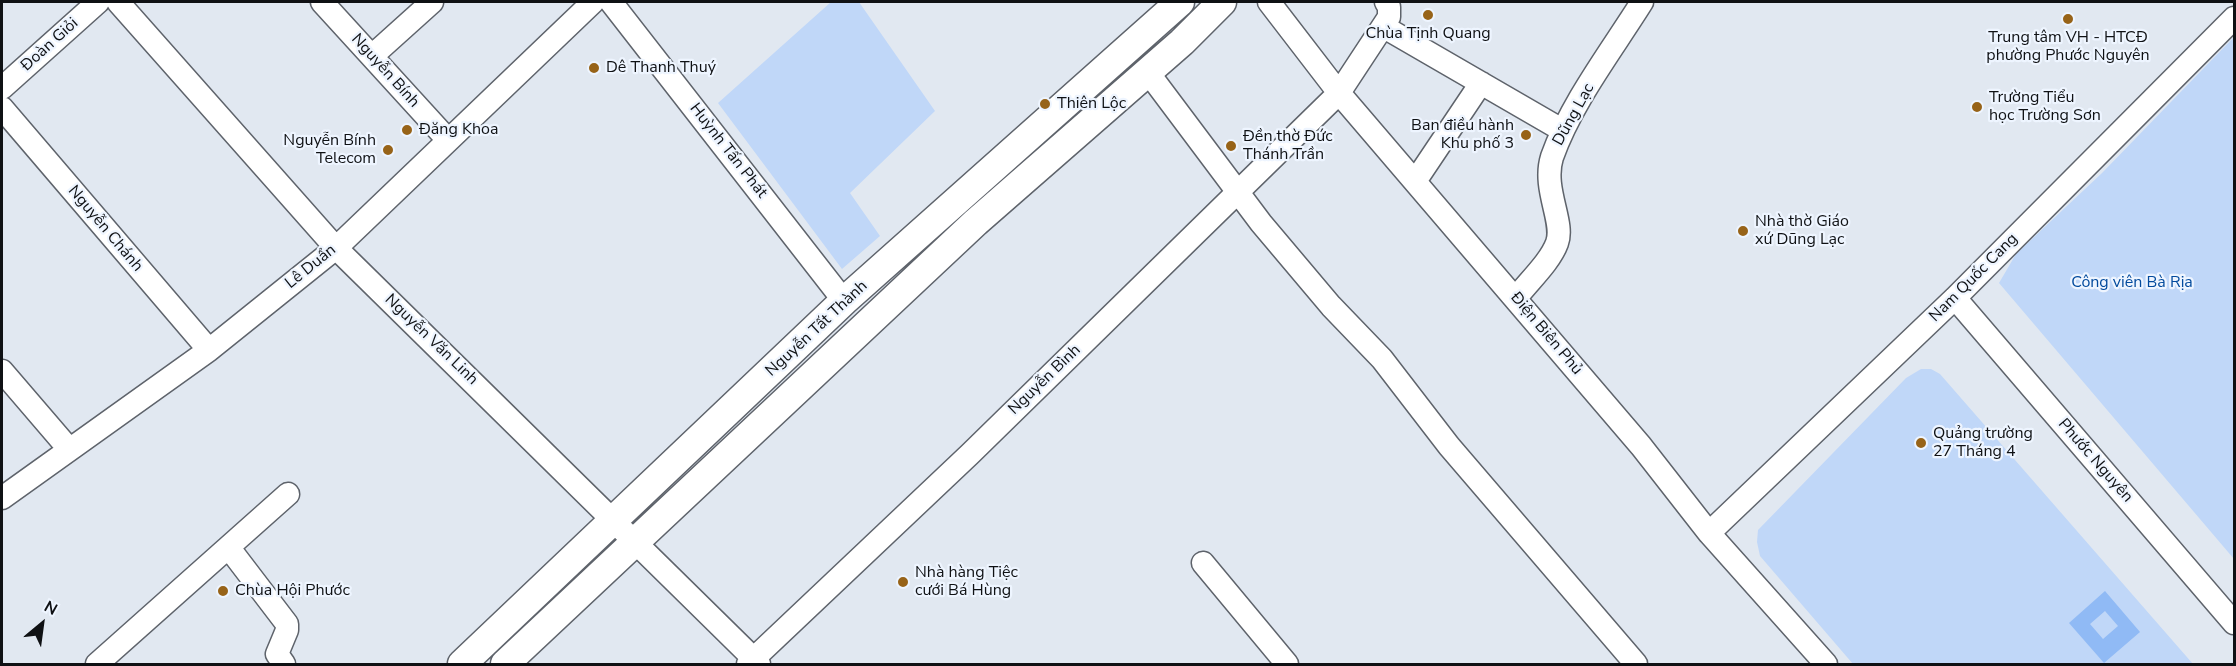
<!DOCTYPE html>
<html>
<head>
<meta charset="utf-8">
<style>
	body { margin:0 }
	#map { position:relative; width:2236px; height:666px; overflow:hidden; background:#e1e8f1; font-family:"Nunito Sans",sans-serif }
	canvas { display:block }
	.frame { position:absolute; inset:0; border:3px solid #0f1114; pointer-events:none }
	.north { position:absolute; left:12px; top:594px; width:60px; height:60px; -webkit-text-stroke:4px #eef5ff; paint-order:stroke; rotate:29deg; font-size:16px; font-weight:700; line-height:24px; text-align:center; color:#0f1114 }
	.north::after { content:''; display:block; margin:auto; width:21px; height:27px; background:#0f1114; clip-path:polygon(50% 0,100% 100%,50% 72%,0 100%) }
</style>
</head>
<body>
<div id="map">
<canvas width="2236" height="666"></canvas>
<div class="frame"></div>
<div class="north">N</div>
</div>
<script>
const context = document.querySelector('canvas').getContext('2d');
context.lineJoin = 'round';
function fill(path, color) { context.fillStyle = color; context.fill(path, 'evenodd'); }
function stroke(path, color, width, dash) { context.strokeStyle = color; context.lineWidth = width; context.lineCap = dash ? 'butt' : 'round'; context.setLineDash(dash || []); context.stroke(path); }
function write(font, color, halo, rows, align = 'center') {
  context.font = font + ' "Nunito Sans",sans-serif'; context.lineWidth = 4.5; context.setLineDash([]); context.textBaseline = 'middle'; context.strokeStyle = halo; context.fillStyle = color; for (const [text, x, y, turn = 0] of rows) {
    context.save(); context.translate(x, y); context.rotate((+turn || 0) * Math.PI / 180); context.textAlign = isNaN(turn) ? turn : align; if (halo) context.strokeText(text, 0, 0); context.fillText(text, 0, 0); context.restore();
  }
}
fill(new Path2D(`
	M831,2H859L935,111L850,193L880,236L842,269L718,103Z
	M2234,37V559L1999,283L2016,254L2102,173Z
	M1921,369H1931L1940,374L2193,664H1853L1760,556L1757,542L1758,530L1906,378Z`), '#c0d7f8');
fill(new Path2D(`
	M2105,591L2140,632L2104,663L2069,623ZM2105,611L2118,626L2103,639L2090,624Z`), '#90baf5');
const minor = new Path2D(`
	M118,2L336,248L759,664
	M322,2L448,140
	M611,2L844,301
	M1269,2L1339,93L1641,446L1709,533L1826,664
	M1384,27L1562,130
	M372,56L432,2
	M1147,71L1261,223L1331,306L1382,359L1449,446L1636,664
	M2,88L98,2
	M2,108L209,350
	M1416,180L1481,83
	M1516,298C1529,281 1550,262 1557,243C1565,222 1542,189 1552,157C1571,103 1612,50 1642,2
	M1955,298L2234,623
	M2,371L69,449
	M2,498L209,350L336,248L593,2
	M1709,533L1955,298L2234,18
	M229,548L287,624V630L277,654L284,664
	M1203,563L1287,664
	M97,664L288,494
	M748,664L970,454L1339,93L1389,17V7L1386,2`);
const major = new Path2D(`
	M462,664L844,301L1180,2
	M505,664L976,222L1182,42L1222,2`);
stroke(minor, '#5e636b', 25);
stroke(major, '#5e636b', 31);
stroke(minor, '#fff', 22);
stroke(major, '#fff', 28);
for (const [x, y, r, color] of [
	[1428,15,6,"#976318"],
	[2068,19,6,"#976318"],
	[594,68,6,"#976318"],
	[1045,104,6,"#976318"],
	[1977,107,6,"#976318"],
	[407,130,6,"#976318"],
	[1526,135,6,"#976318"],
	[1231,146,6,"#976318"],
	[388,150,6,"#976318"],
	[1743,231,6,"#976318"],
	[1921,443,6,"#976318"],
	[903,582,6,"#976318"],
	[223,591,6,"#976318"]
]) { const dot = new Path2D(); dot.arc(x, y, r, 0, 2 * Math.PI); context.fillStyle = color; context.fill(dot); stroke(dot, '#eef5ff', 2); }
write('16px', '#0f1114', '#eef5ff', [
	["Chùa Tịnh Quang",1428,34,"center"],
	["Trung tâm VH - HTCĐ",2068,38,"center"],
	["phường Phước Nguyên",2068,56,"center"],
	["Dê Thanh Thuý",606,68],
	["Trường Tiểu",1989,98],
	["học Trường Sơn",1989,116],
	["Thiên Lộc",1057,104],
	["Ban điều hành",1514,126,"right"],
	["Khu phố 3",1514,144,"right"],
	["Đăng Khoa",419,130],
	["Đền thờ Đức",1243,137],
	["Thánh Trần",1243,155],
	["Nguyễn Bính",376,141,"right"],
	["Telecom",376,159,"right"],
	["Nhà thờ Giáo",1755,222],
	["xứ Dũng Lạc",1755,240],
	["Quảng trường",1933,434],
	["27 Tháng 4",1933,452],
	["Nhà hàng Tiệc",915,573],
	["cưới Bá Hùng",915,591],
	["Chùa Hội Phước",235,591]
], 'left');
write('16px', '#0f1114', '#eef5ff', [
	["Đoàn Giỏi",50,45,-42],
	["Nguyễn Bính",385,71,48],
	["Dũng Lạc",1574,115,-61],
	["Huỳnh Tấn Phát",728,151,52],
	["Nguyễn Chánh",105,229,50],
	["Lê Duẩn",311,267,-39],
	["Nam Quốc Cang",1974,278,-45],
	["Nguyễn Tất Thành",817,329,-43],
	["Điện Biên Phủ",1546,334,50],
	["Nguyễn Văn Linh",431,340,44],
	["Nguyễn Bình",1045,380,-44],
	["Phước Nguyên",2095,461,49]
]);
write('16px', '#024a9d', '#eef5ff', [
	["Công viên Bà Rịa",2132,283]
]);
</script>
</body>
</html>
